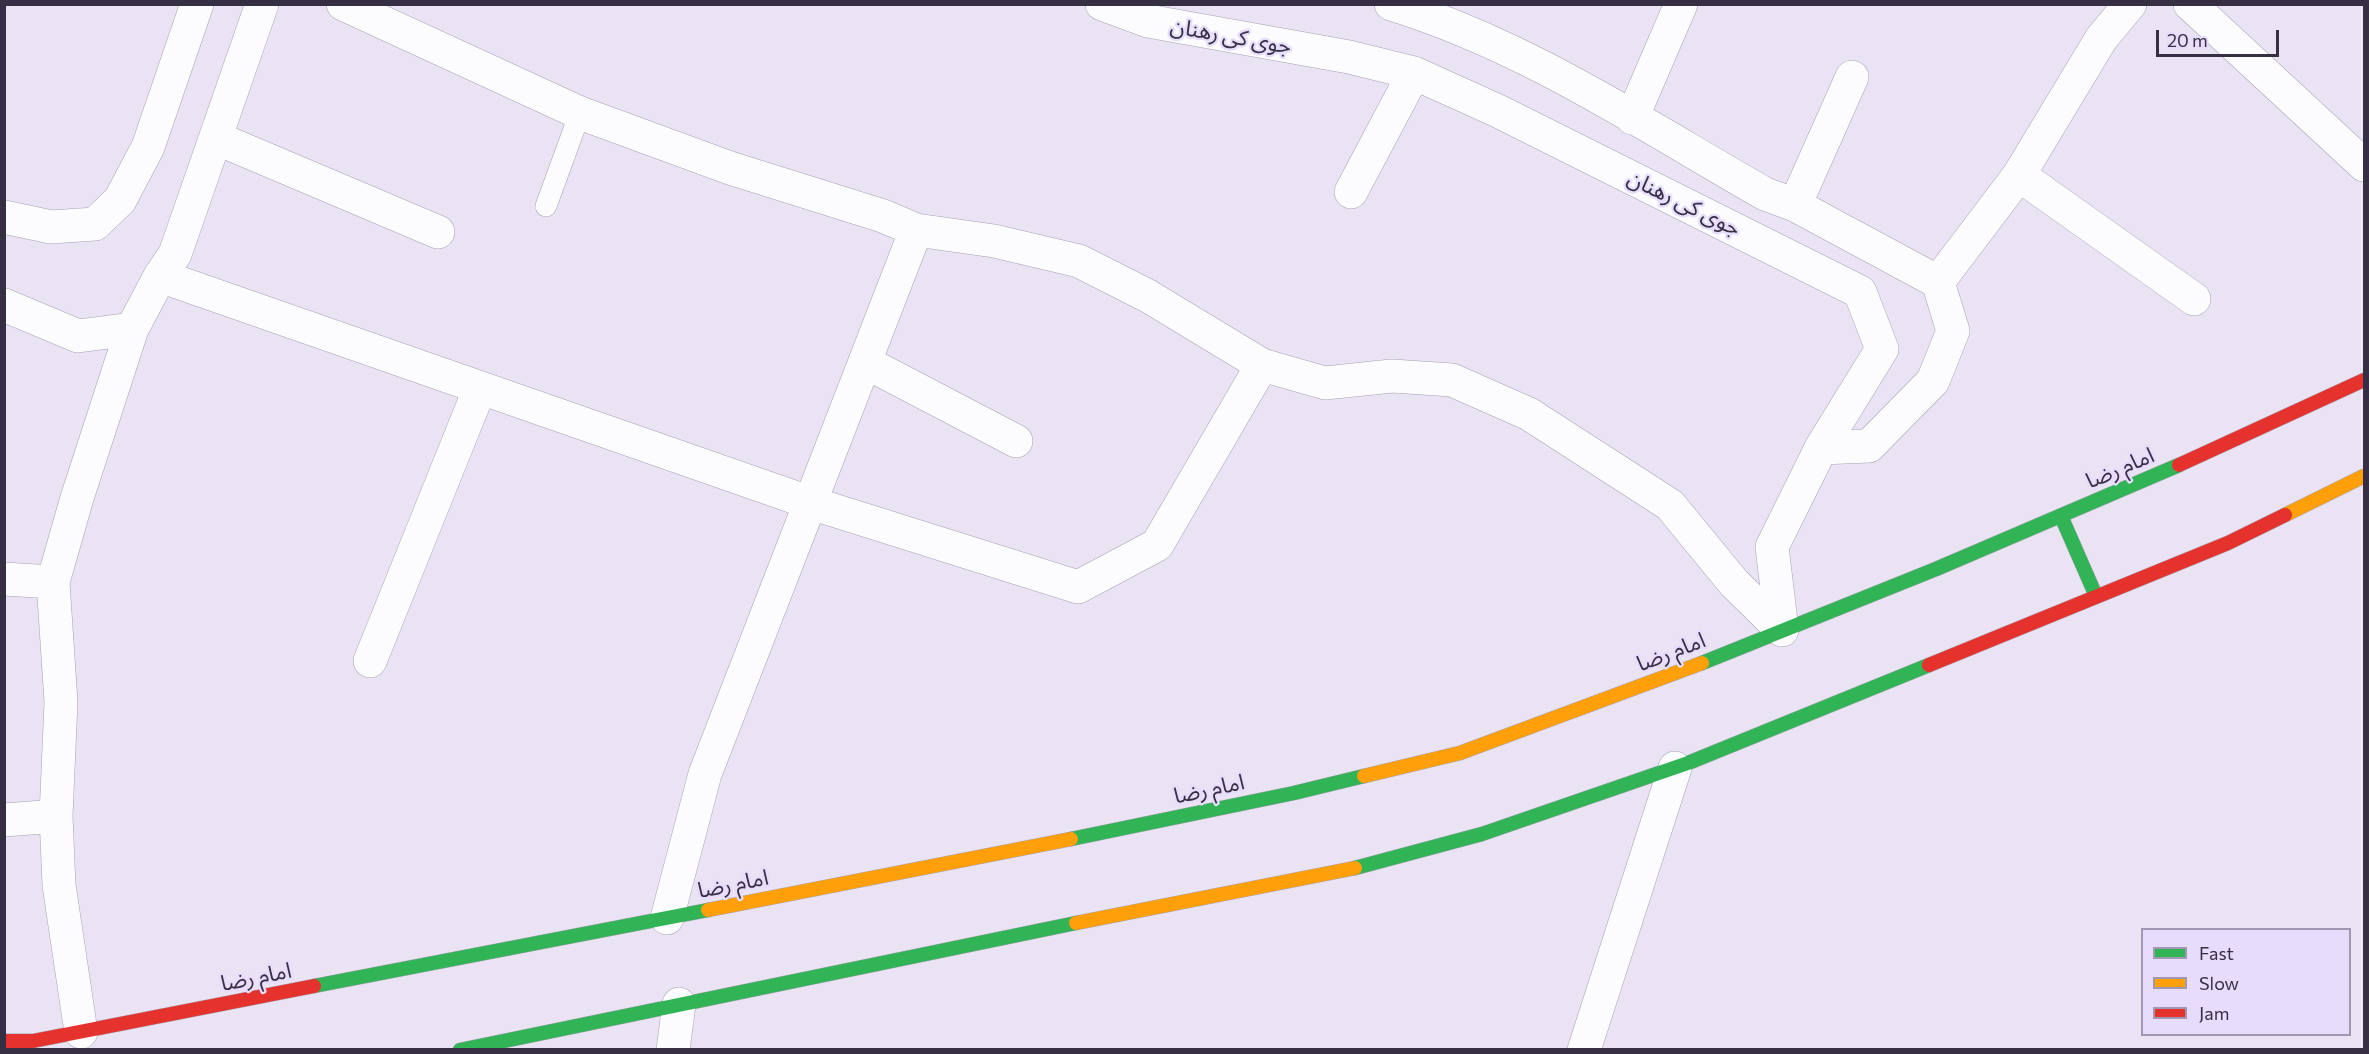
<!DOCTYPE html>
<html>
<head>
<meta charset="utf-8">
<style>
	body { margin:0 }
	#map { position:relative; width:2369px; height:1054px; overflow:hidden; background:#e9e3f4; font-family:Commissioner,sans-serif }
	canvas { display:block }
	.frame { position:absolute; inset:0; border:6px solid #362f43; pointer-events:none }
	.legend { position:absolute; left:2141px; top:928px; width:210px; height:108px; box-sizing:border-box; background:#e6dcfb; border:2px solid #a097b1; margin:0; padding:8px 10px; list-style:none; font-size:18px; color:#362f43 }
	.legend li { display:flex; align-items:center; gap:12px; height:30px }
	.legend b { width:30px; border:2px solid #a097b1 }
	.scale { position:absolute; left:2156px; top:30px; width:123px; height:27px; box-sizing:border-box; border:3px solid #362f43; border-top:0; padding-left:8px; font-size:18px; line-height:21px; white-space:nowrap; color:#362f43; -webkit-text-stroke:4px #e6dcfb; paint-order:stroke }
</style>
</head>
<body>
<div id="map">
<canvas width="2369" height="1054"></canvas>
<div class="frame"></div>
<ul class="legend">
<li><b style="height:8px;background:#30b455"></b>Fast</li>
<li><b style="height:8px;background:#ff9f0a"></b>Slow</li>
<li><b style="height:8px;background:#e5322d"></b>Jam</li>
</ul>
<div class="scale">20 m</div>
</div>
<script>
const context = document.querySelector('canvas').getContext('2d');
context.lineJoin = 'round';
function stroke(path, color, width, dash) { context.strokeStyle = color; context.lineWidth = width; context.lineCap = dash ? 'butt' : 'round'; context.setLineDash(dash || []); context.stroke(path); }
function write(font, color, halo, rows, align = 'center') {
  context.font = font + ' Commissioner,"Noto Sans Arabic",sans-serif'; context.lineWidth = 4.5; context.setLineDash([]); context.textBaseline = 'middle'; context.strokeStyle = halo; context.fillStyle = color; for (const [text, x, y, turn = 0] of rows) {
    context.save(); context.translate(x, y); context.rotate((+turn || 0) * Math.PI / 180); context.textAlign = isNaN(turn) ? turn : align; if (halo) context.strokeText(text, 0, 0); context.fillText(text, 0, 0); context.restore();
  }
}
const lane = new Path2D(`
	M546,206L580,113`);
const street = new Path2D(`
	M343,4L580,113L730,168L883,216L916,230L994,241L1079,261L1148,296L1262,365L1325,383L1392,376L1452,380L1529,414L1670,505L1734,583L1782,630
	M1102,4L1148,21L1349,57L1414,73L1498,111L1860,292L1882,349L1821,448L1772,547L1782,630
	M1391,4C1525,45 1644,125 1765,194L1795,205L1938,282L1953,331L1933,381L1869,446L1821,448
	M2190,4L2364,165
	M1632,118L1681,4
	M216,138L438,232
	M2019,175L2194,299
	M1351,192L1414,73
	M1795,205L1852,77
	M4,217L51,227L95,224L120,200L148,147L197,4
	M160,276L811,503L1078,587L1157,545L1262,365
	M1938,282L2019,175L2101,39L2130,4
	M4,305L78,336L132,329L160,276L175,254L262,4
	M865,362L1016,441
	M4,579L53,582
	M370,661L480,388
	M4,820L56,816
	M667,918L705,774L916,230
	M81,1032L59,885L56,816L61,702L53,582L77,498L132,329
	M673,1050L679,1004
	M1584,1050L1675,768`);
const fast = new Path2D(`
	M2061,516L2096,596
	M1702,663L1936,569L2179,465
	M1071,839L1294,793L1364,776
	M1355,868L1482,834L1688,763L1929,665
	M314,986L708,910
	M460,1050L1076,923`);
const slow = new Path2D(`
	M2285,515L2364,476
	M1364,776L1460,753L1702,663
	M708,910L1071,839
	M1076,923L1355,868`);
const jam = new Path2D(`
	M2179,465L2364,380
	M1929,665L2228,543L2285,515
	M4,1041H33L314,986`);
stroke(lane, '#a7a2b1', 22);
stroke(street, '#a7a2b1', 34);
stroke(fast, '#a7a2b1', 15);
stroke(slow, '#a7a2b1', 15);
stroke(jam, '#a7a2b1', 15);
stroke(lane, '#fcfbfd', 21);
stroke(street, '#fcfbfd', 33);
stroke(fast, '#30b455', 14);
stroke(slow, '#ff9f0a', 14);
stroke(jam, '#e5322d', 14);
write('22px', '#362f43', '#e6dcfb', [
	["جوی کی رهنان",1231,36,10],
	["جوی کی رهنان",1684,203,26],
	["امام رضا",2120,468,-23],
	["امام رضا",1671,652,-21],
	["امام رضا",1209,789,-12],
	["امام رضا",733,884,-11],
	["امام رضا",256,977,-11]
]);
</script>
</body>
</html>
